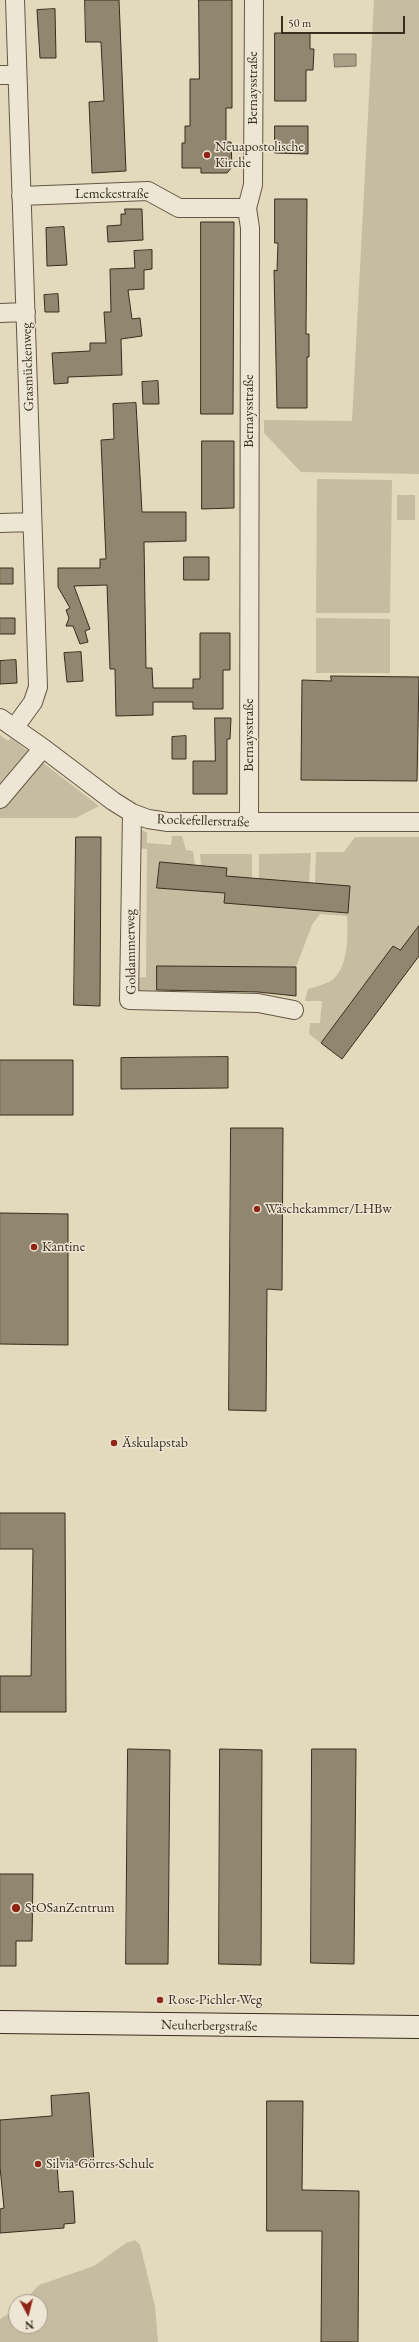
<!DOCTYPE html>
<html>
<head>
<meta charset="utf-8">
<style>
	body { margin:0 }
	#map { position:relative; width:419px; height:2342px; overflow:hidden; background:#e3d9bd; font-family:"EB Garamond",serif }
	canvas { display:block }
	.north { position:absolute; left:8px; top:2294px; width:40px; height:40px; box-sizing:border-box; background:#ede6d4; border:1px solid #a59c8b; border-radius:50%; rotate:173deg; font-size:11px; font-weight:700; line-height:16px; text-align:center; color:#392d1d }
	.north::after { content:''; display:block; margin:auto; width:14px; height:18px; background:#8f2418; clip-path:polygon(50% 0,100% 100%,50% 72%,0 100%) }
	.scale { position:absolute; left:281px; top:16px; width:124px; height:18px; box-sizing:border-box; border:2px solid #392d1d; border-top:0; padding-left:5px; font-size:12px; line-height:14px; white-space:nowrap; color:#392d1d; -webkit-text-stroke:3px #ede6d4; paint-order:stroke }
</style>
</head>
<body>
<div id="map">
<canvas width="419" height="2342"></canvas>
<div class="north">N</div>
<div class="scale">50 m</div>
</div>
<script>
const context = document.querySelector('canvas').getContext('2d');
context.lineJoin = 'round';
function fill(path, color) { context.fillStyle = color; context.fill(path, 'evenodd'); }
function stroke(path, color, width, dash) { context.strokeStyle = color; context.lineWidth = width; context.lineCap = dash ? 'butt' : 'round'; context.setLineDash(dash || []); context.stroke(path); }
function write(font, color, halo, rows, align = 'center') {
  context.font = font + ' "EB Garamond",serif'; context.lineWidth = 3; context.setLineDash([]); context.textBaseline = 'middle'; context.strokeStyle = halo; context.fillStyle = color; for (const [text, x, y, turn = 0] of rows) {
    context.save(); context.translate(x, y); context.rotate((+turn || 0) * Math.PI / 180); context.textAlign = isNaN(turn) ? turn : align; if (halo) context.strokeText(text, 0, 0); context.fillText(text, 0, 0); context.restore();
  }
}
fill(new Path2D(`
	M374,0H419V474L301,472L264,433V420L352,421Z
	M317,479L392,480L390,613H316Z
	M397,495H415V520H397Z
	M316,618L390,619V673H316Z
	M0,735L8,741L11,738L99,806L76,818H0Z
	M142,830L147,833V843L171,845L172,836H182L186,850L193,851L195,865L160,862L158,888L225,893L224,903L348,913L350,886L315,883L316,852H344L355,837H419V926L400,950L393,946L321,1043L309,1034L310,1023H320L322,1001H305L308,989C315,987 322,985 329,982C349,971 348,936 347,916L320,914L312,925L296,967L158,966L157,994L145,993L139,990L134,978L146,977L147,849L137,848L138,833Z
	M311,853L309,883L259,879V854Z
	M200,854H252V878L226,876L227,868L201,865Z
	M135,2240L140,2245L155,2306L158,2342H0V2319L16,2309V2326H40V2302H23L39,2285L94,2266L126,2243Z`), '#c6bca2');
const water = new Path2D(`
	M334,54H356V66L335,67Z`);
fill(water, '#a99f87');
stroke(water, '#7c715d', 1);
const building = new Path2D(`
	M85,0H119L126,171L92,173L89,102L104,101L101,42H86Z
	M199,0H232V108H226V142H231L232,167L227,173H201V168H182V143H185V126H190V79H199Z
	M55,9L56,58H40L37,10Z
	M275,33H310V49H314L313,70H306V101H275Z
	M275,126H308V154L275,153Z
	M275,199H307L306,334H309V357H307V408H277L274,270L277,271L278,243H275Z
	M125,209H142L143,240L108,242L107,226L121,225V214H125Z
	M201,222H234L233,414H201Z
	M64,227L67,265L47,266L46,228Z
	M152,250V269L144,270V289L128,290L132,319L140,318L142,336L121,339L122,375L68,377V383L54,384L52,353L90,351V343H106L104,312H111L110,269L135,268L134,251Z
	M58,294L59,312H45L44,295Z
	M158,381L159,404H143L142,382Z
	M136,403L142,512H186V541L144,542L146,668H152L153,688H193V679H200V633H230V670H223V709H193V702H153V715L116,716L115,669H110L107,585L74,586L90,629L85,631L88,642L80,644L73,626H66L69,618L66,610L70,608L58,587V568H100V559H106L101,440L114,439L113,404Z
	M202,441H234V508L202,509Z
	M184,557H209V580H184Z
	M0,568H13V584H0Z
	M0,618H15V634H0Z
	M81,652L83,681L67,682L64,653Z
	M16,660L17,683L0,684V661Z
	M331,676L419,677L417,781L301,780L302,680L331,681Z
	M215,718H231L230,739H227V794H193V761H215Z
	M186,736V759H172V737Z
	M76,837H101L100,1006L74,1005Z
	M160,862L227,868L226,876L350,886L348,913L224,903L225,893L157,888Z
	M419,926V956L342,1059L321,1043L393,946L400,950Z
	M157,966L296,967V996L258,992L157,990Z
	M228,1057V1088L121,1089V1058Z
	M0,1060H73V1115H0Z
	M231,1128H283L282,1290L267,1289L266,1411L229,1410Z
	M0,1213L68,1214V1345L0,1344Z
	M0,1513H65L66,1712H0V1676H31L33,1549H0Z
	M128,1749L170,1750L168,1964H126Z
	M220,1749L262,1750L261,1965L219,1964Z
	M312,1749H356L354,1964L311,1963Z
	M0,1874H33L32,1941H16V1966H0Z
	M89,2093L94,2162L57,2165L59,2192L73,2191L75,2223L64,2224V2228L0,2233V2209L4,2208L0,2167V2120L52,2116L51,2096Z
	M267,2101H303L302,2190L359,2191L358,2342H321L322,2231H267Z`);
fill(building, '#918670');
stroke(building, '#392d1d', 1);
const minor = new Path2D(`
	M15,0L38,687L33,702L15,727
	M0,75H17
	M21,196L148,191L179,208H247
	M0,313L26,312
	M0,523L32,522
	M0,718L43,748L113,801L132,813L148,819L168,822H419
	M0,799L43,748
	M132,813L129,1000L258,1003L294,1010
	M249,822L250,228L247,208L253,185L254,0`);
const secondary = new Path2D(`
	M0,2022L419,2027`);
stroke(minor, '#645845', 20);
stroke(secondary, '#392d1d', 24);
stroke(minor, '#ede6d4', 18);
stroke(secondary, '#ede6d4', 22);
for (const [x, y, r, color] of [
	[207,155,4,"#8f2418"],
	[257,1209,4,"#8f2418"],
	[34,1247,4,"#8f2418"],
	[114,1443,4,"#8f2418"],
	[16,1908,5,"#8f2418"],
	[160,2000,4,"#8f2418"],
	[38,2164,4,"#8f2418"]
]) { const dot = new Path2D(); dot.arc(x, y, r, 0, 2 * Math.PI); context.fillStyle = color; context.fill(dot); stroke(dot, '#ede6d4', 1.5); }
write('14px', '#392d1d', '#ede6d4', [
	["Bernaysstraße",253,88,-90],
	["Lemckestraße",112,194],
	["Grasmückenweg",28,367,-92],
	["Bernaysstraße",249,411,-90],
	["Bernaysstraße",249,735,-90],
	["Rockefellerstraße",203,821,2],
	["Goldammerweg",131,952,-91],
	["Neuherbergstraße",209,2026,1]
]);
write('14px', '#392d1d', '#ede6d4', [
	["Neuapostolische",215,147],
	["Kirche",215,163],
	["Wäschekammer/LHBw",265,1209],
	["Kantine",42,1247],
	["Äskulapstab",122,1443],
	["StOSanZentrum",25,1908],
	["Rose-Pichler-Weg",168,2000],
	["Silvia-Görres-Schule",46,2164]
], 'left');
</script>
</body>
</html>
